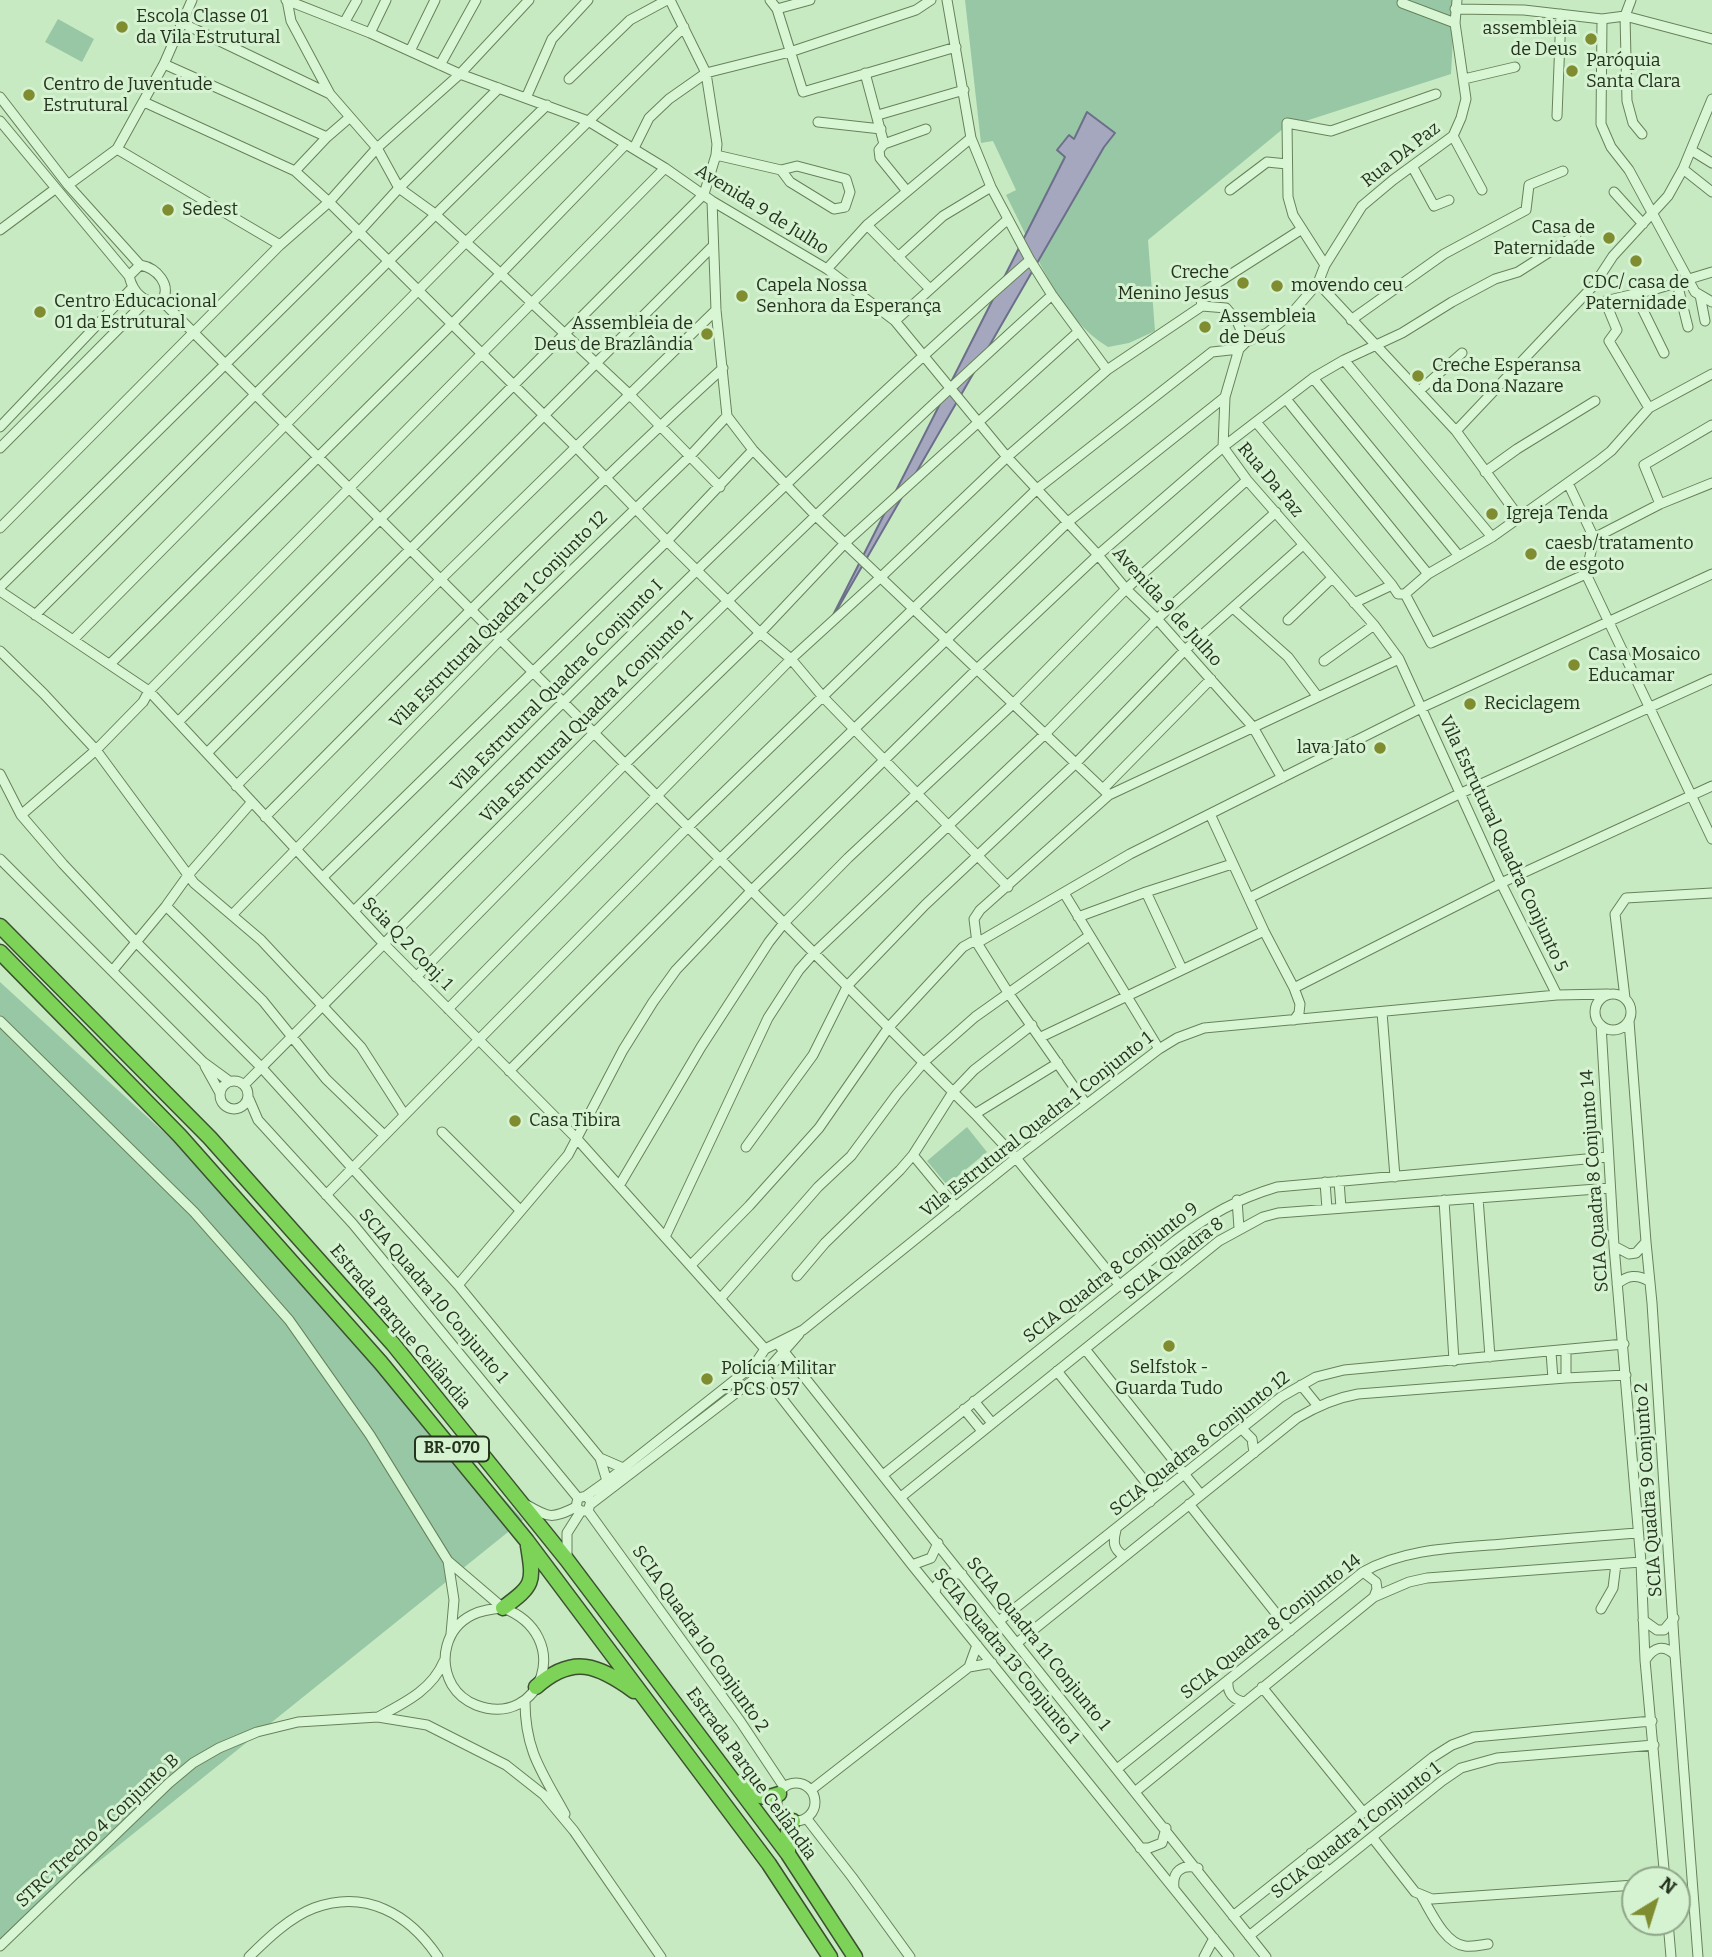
<!DOCTYPE html>
<html>
<head>
<meta charset="utf-8">
<style>
	body { margin:0 }
	#map { position:relative; width:1712px; height:1957px; overflow:hidden; background:#c8eac2; font-family:Bitter,serif }
	canvas { display:block }
	.north { position:absolute; left:1621px; top:1866px; width:70px; height:70px; box-sizing:border-box; background:#d5f2d1; border:2px solid #8fa689; border-radius:50%; rotate:38deg; font-size:19px; font-weight:700; line-height:28px; text-align:center; color:#25331e }
	.north::after { content:''; display:block; margin:auto; width:24px; height:32px; background:#7f8c2f; clip-path:polygon(50% 0,100% 100%,50% 72%,0 100%) }
</style>
</head>
<body>
<div id="map">
<canvas width="1712" height="1957"></canvas>
<div class="north">N</div>
</div>
<script>
const context = document.querySelector('canvas').getContext('2d');
context.lineJoin = 'round';
function fill(path, color) { context.fillStyle = color; context.fill(path, 'evenodd'); }
function stroke(path, color, width, dash) { context.strokeStyle = color; context.lineWidth = width; context.lineCap = dash ? 'butt' : 'round'; context.setLineDash(dash || []); context.stroke(path); }
function write(font, color, halo, rows, align = 'center') {
  context.font = font + ' Bitter,serif'; context.lineWidth = 6; context.setLineDash([]); context.textBaseline = 'middle'; context.strokeStyle = halo; context.fillStyle = color; for (const [text, x, y, turn = 0] of rows) {
    context.save(); context.translate(x, y); context.rotate((+turn || 0) * Math.PI / 180); context.textAlign = isNaN(turn) ? turn : align; if (halo) context.strokeText(text, 0, 0); context.fillText(text, 0, 0); context.restore();
  }
}
fill(new Path2D(`
	M965,0H1455L1451,74L1284,128L1148,240L1155,331L1129,343L1108,347C1059,318 1032,245 1006,195L1016,190L993,141L981,143Z
	M58,19L94,39L82,62L45,42Z
	M0,982L228,1191L523,1520L0,1941Z
	M967,1127L987,1152L947,1185L927,1161Z`), '#97c7a4');
const water = new Path2D(`
	M1087,112L1115,133L1104,147L827,627L1065,157L1057,150L1069,135L1074,139Z`);
fill(water, '#a4a7bd');
stroke(water, '#6c6f8a', 2);
const minor = new Path2D(`
	M286,0L370,33L460,74L588,121L665,168L712,201L827,269L895,321L1007,457L1098,555L1126,589L1157,619L1253,727L1282,778
	M287,0L291,21L330,94L377,148L399,188L435,214L501,274L629,394L720,487
	M770,0L777,9L803,92L956,47
	M947,0L971,138L991,187L1030,260L1052,295L1107,370
	M1457,0L1455,23L1466,99L1461,118L1453,136L1393,180L1362,206L1325,265L1318,283L1292,313L1267,333L1246,342L1239,349L1225,397L1223,447L1247,480L1374,625L1399,659L1501,883L1557,995
	M1631,0L1625,16L1627,101L1633,123L1642,134
	M1402,3L1455,23
	M777,9L810,0
	M1455,9L1524,10L1602,19L1625,16L1712,39
	M1602,19L1601,124L1611,147L1629,170L1695,292L1712,302
	M182,23L330,94
	M344,23L357,0
	M370,33L386,0
	M410,51L435,0
	M164,64L327,137
	M440,65L476,0
	M865,73L884,144L879,150L880,158L906,190
	M569,79L630,20L667,0
	M1464,79L1515,67
	M0,97L68,185L140,265C157,268 172,285 162,301C144,305 133,292 129,276L140,265
	M526,98L552,39L588,0
	M144,102L295,171L329,202L576,447L667,541L760,633L791,659L823,697L1008,887
	M878,115L964,90
	M1557,116L1561,14
	M0,121L129,276
	M818,122L881,129
	M1453,136L1482,190
	M884,144L926,129
	M634,148L649,118L669,99L706,73L790,52L916,10L931,0
	M117,149L280,245
	M1691,150L1712,163
	M716,155L781,170L790,182L834,209L845,207L850,192L846,179L797,166L781,170
	M1412,166L1434,206L1449,200
	M1683,169L1712,192
	M295,171L327,137L349,118
	M68,185L117,149L164,64L192,0
	M1230,190L1267,162L1287,164
	M1614,192L1643,224
	M712,201L716,310L727,416
	M867,225L930,289
	M0,230L55,189
	M898,257L943,216L991,187
	M1325,265L1293,215L1288,197L1287,123L1331,131L1436,94
	M827,269L867,225L971,138
	M1318,283L1456,431L1519,517
	M1677,283L1688,327
	M1635,294L1664,353
	M1700,295L1705,321
	M162,301L975,1114L1016,1158L1120,1286
	M1605,301L1617,330L1609,341L1649,408
	M1605,301L1656,289L1712,272
	M1202,306L1200,294L1302,229
	M1351,320L1444,254L1526,210L1529,185L1563,171
	M895,321L1008,219
	M1344,360L1492,537
	M1313,378L1459,556
	M1419,391L1462,353
	M1286,399L1428,574
	M727,416L753,450L816,516L1109,795
	M1256,422L1392,585
	M0,427L132,288
	M1456,431L1594,285L1613,256L1668,196L1683,169L1712,99
	M0,448L146,301
	M1485,472L1517,449L1595,401
	M1568,483L1594,538
	M1660,504L1644,465L1712,425
	M0,528L280,245L329,202L377,148L460,74L529,0
	M1594,538L1660,504L1712,483
	M1586,574L1712,839
	M1586,574L1594,538
	M0,587L359,232L399,188L499,88
	M0,591L149,691L384,944L578,1140L765,1349
	M1405,594L1428,574L1492,537L1597,462L1611,451L1649,408L1712,374
	M1354,603L1392,585L1398,594H1405L1431,643L1586,574
	M1233,608L1288,657L1318,697
	M35,615C206,445 374,273 547,105
	M1288,620L1332,578
	M74,639L466,242L684,27
	M0,651L44,694L96,750L194,883L261,940L361,1047L404,1114
	M1324,661L1374,625
	M111,663L452,324L626,144
	M179,721L704,194L716,155L717,144L706,73L670,0
	M207,753L712,247
	M0,774L21,815L63,864L137,943L261,1067L458,1285L600,1458L607,1481
	M236,786L441,579L716,310
	M1103,789L1211,679
	M1210,814L1264,931L1294,988L1300,1004L1299,1013L1294,1020
	M21,815L96,750L143,702L149,691L665,168
	M265,817C416,665 565,512 723,368
	M0,859L203,1062L229,1081
	M323,877L667,541L753,450
	M1146,892L1182,969
	M1064,893L1159,1049
	M1249,898L1459,794L1712,679
	M166,906L263,1001L326,1079L384,1135
	M354,911C575,690 795,467 1030,260
	M232,915L501,639L690,456L727,416
	M1078,917L1146,892L1232,864
	M113,970L166,906L189,874L251,803
	M416,977L624,765L760,633L845,543L1078,332
	M1294,988L1501,883L1712,786
	M1595 1012a18 18 0 1 1 36 0a18 18 0 1 1-36 0Z
	M1625,998L1615,914L1626,898L1712,893
	M448,1009L791,659L881,577L1007,457L1107,370L1202,306L1226,308L1237,321L1246,342
	M1382,1012L1395,1177
	M0,1021L194,1212L289,1320L370,1435L448,1561L454,1600L451,1634
	M1629,1021L1646,1242L1652,1303L1675,1655L1698,1957
	M1601,1025L1614,1246L1641,1562L1645,1660L1665,1880
	M1041,1037L1264,931
	M205,1066L220,1093
	M509,1071L720,859L1068,522L1225,397
	M220 1095a14 14 0 1 1 28 0a14 14 0 1 1-28 0Z
	M244,1085C509,818 772,548 1052,295
	M249,1099L258,1120L353,1224L578,1498
	M1086,1104L1009,994L977,943L974,919L980,910L1109,795L1399,659
	M975,1114L1058,1063
	M442,1132L520,1210
	M746,1147L813,1055L848,985L925,905L1076,763L1185,650L1303,545
	M913,1155L956,1207
	M1339,1181L1341,1208
	M1325,1182L1327,1209
	M619,1186L701,1047L769,942L784,923L848,858L1014,703L1126,589L1247,480
	M326,1195L688,827L1037,489L1212,352L1239,349
	M1478,1198L1490,1357
	M1237,1200L1239,1228
	M1444,1200L1454,1361
	M665,1237L768,1018L799,970L814,953L1046,733L1157,619L1276,512
	M1614,1246L1629,1254L1636,1253L1646,1242
	M691,1265L749,1206L819,1128L889,1027L963,947L972,942L977,943L1130,854L1421,708L1712,574
	M797,1276L825,1243L900,1170L913,1155L953,1092L974,1070L1032,1025
	M1617,1284C1628,1275 1637,1274 1649,1281
	M458,1285L568,1155L623,1050L653,1002L676,970L751,891L978,668L1098,555L1223,447L1313,378L1344,360L1402,333L1452,302L1495,279L1518,272L1576,235
	M720,1299L818,1187L851,1156L897,1094L924,1062L975,1017L1089,936
	M778,1344L1266,1957
	M1085,1349L1201,1495
	M1566,1351V1378
	M1551,1352L1553,1379
	M755,1364L912,1565L1229,1957
	M1057,1371L1144,1480L1148,1487L1150,1502
	M1301,1385L1318,1406
	M974,1401L992,1423
	M964,1409L982,1431
	M1242,1429L1252,1439L1254,1453
	M600,1458L623,1468
	M883,1475L1176,1240C1209,1215 1237,1199 1277,1187L1608,1157
	M586,1496L591,1501L588,1511H581L576,1507L578,1498L586,1496L607,1481L755,1364L765,1349L803,1330L1016,1158L1159,1049L1177,1038L1204,1028L1557,995L1608,994
	M901,1497L1219,1241L1263,1217L1278,1213L1610,1188
	M591,1504L770,1367L799,1334
	M1189,1504L1290,1631
	M527,1505C549,1518 552,1519 576,1507
	M588,1511L740,1721L784,1787
	M1116,1530C1113,1542 1113,1549 1124,1556
	M567,1558V1533L581,1511
	M448,1561L503,1608
	M912,1565L931,1558L938,1543
	M1363,1572L1376,1582L1377,1589L1374,1597
	M935,1592L937,1585L948,1574H962
	M503,1608C575,1635 542,1730 476,1705C466,1701 458,1695 452,1685C438,1660 446,1628 472,1615C482,1610 492,1609 503,1608Z
	M1601,1609L1613,1588L1616,1564
	M1643,1620L1657,1630H1664L1674,1618
	M999,1621L1281,1397L1316,1377L1344,1370L1624,1344
	M1017,1643L1297,1418C1317,1406 1335,1398 1358,1394L1566,1378L1626,1375
	M1646,1659C1654,1647 1664,1644 1675,1655
	M969,1667L977,1645
	M1228,1680C1227,1693 1232,1699 1244,1702
	M1262,1687L1363,1812
	M525,1701C525,1751 542,1772 565,1814
	M378,1717C404,1703 432,1690 444,1661
	M1117,1769L1363,1572C1406,1548 1456,1548 1504,1544C1549,1540 1593,1536 1638,1533
	M777 1802a19 19 0 1 1 38 0a19 19 0 1 1-38 0Z
	M811,1790L969,1667L992,1663
	M1136,1791L1374,1597L1409,1582L1427,1578L1641,1562
	M807,1819L852,1877L910,1957
	M1372,1837L1415,1892L1432,1899L1635,1885
	M1140,1848H1149L1162,1843L1166,1828
	M1311,1853L1328,1871
	M1174,1888C1172,1871 1182,1864 1198,1868
	M1422,1897C1431,1912 1445,1944 1465,1946C1473,1947 1481,1945 1488,1944
	M1233,1916L1433,1757L1452,1745L1474,1737L1652,1721
	M1668,1922L1671,1957
	M1249,1936L1442,1781L1461,1768L1497,1758L1654,1745
	M0,1946L169,1783L193,1763L219,1748L257,1732L298,1722L378,1717L427,1725L506,1765L544,1795L574,1831L661,1957
	M249,1957C267,1939 290,1917 314,1908C366,1889 409,1914 438,1957
	M1204,1957L1214,1938`);
const highway = new Path2D(`
	M0,926L210,1138L393,1344L567,1560L788,1854L855,1957
	M0,952L180,1136L381,1363L527,1541L769,1864L830,1957
	M503,1608C534,1585 534,1583 528,1546
	M536,1687C573,1654 598,1665 634,1691
	M740,1783C756,1794 760,1801 779,1794
	M788,1854V1831L793,1821`);
stroke(minor, '#67825b', 11);
stroke(highway, '#3b502f', 17);
stroke(minor, '#d9f6d4', 9);
stroke(highway, '#7cd358', 14);
for (const [x, y, r, color] of [
	[122,27,7,"#7f8c2f"],
	[1591,39,7,"#7f8c2f"],
	[1572,71,7,"#7f8c2f"],
	[29,95,7,"#7f8c2f"],
	[168,210,7,"#7f8c2f"],
	[1609,238,7,"#7f8c2f"],
	[1636,261,7,"#7f8c2f"],
	[1243,283,7,"#7f8c2f"],
	[1277,286,7,"#7f8c2f"],
	[742,296,7,"#7f8c2f"],
	[40,312,7,"#7f8c2f"],
	[1205,327,7,"#7f8c2f"],
	[707,334,7,"#7f8c2f"],
	[1418,376,7,"#7f8c2f"],
	[1492,514,7,"#7f8c2f"],
	[1531,554,7,"#7f8c2f"],
	[1574,665,7,"#7f8c2f"],
	[1470,704,7,"#7f8c2f"],
	[1380,748,7,"#7f8c2f"],
	[515,1121,7,"#7f8c2f"],
	[1169,1346,7,"#7f8c2f"],
	[707,1379,7,"#7f8c2f"]
]) { const dot = new Path2D(); dot.arc(x, y, r, 0, 2 * Math.PI); context.fillStyle = color; context.fill(dot); stroke(dot, '#d5f2d1', 2.5); }
for (const [x, y, w] of [
	[452,1449,74]
]) { const box = new Path2D(); box.roundRect(x - w / 2, y - 12.5, w, 25, 5); context.fillStyle = '#d5f2d1'; context.fill(box); stroke(box, '#25331e', 2); }
write('bold 16px', '#25331e', null, [
	["BR-070",452,1449]
]);
write('18px', '#25331e', '#d5f2d1', [
	["Escola Classe 01",136,17],
	["da Vila Estrutural",136,38],
	["assembleia",1577,29,"right"],
	["de Deus",1577,50,"right"],
	["Paróquia",1586,61],
	["Santa Clara",1586,82],
	["Centro de Juventude",43,85],
	["Estrutural",43,106],
	["Sedest",182,210],
	["Casa de",1595,228,"right"],
	["Paternidade",1595,249,"right"],
	["Creche",1229,273,"right"],
	["Menino Jesus",1229,294,"right"],
	["CDC/ casa de",1636,283,"center"],
	["Paternidade",1636,304,"center"],
	["Capela Nossa",756,286],
	["Senhora da Esperança",756,307],
	["movendo ceu",1291,286],
	["Centro Educacional",54,302],
	["01 da Estrutural",54,323],
	["Assembleia",1219,317],
	["de Deus",1219,338],
	["Assembleia de",693,324,"right"],
	["Deus de Brazlândia",693,345,"right"],
	["Creche Esperansa",1432,366],
	["da Dona Nazare",1432,387],
	["Igreja Tenda",1506,514],
	["caesb/tratamento",1545,544],
	["de esgoto",1545,565],
	["Casa Mosaico",1588,655],
	["Educamar",1588,676],
	["Reciclagem",1484,704],
	["lava Jato",1366,748,"right"],
	["Casa Tibira",529,1121],
	["Selfstok -",1169,1368,"center"],
	["Guarda Tudo",1169,1389,"center"],
	["Polícia Militar",721,1369],
	["- PCS 057",721,1390]
], 'left');
write('18px', '#25331e', '#d5f2d1', [
	["Rua DA Paz",1401,155,-38],
	["Avenida 9 de Julho",762,210,32],
	["Rua Da Paz",1270,480,50],
	["Avenida 9 de Julho",1167,607,48],
	["Vila Estrutural Quadra 1 Conjunto 12",499,620,-45],
	["Vila Estrutural Quadra 6 Conjunto I",557,686,-45],
	["Vila Estrutural Quadra 4 Conjunto 1",587,717,-45],
	["Vila Estrutural Quadra Conjunto 5",1503,844,65],
	["Scia Q 2 Conj. 1",407,944,46],
	["Vila Estrutural Quadra 1 Conjunto 1",1037,1125,-38],
	["SCIA Quadra 8 Conjunto 14",1595,1181,-94],
	["SCIA Quadra 8",1174,1259,-38],
	["SCIA Quadra 8 Conjunto 9",1111,1273,-38],
	["SCIA Quadra 10 Conjunto 1",433,1296,50],
	["Estrada Parque Ceilândia",400,1327,50],
	["SCIA Quadra 8 Conjunto 12",1200,1444,-38],
	["SCIA Quadra 9 Conjunto 2",1649,1490,-94],
	["SCIA Quadra 8 Conjunto 14",1271,1627,-38],
	["SCIA Quadra 10 Conjunto 2",700,1639,55],
	["SCIA Quadra 11 Conjunto 1",1038,1644,51],
	["SCIA Quadra 13 Conjunto 1",1006,1656,51],
	["Estrada Parque Ceilândia",751,1774,54],
	["STRC Trecho 4 Conjunto B",98,1831,-43],
	["SCIA Quadra 1 Conjunto 1",1356,1831,-38]
]);
</script>
</body>
</html>
